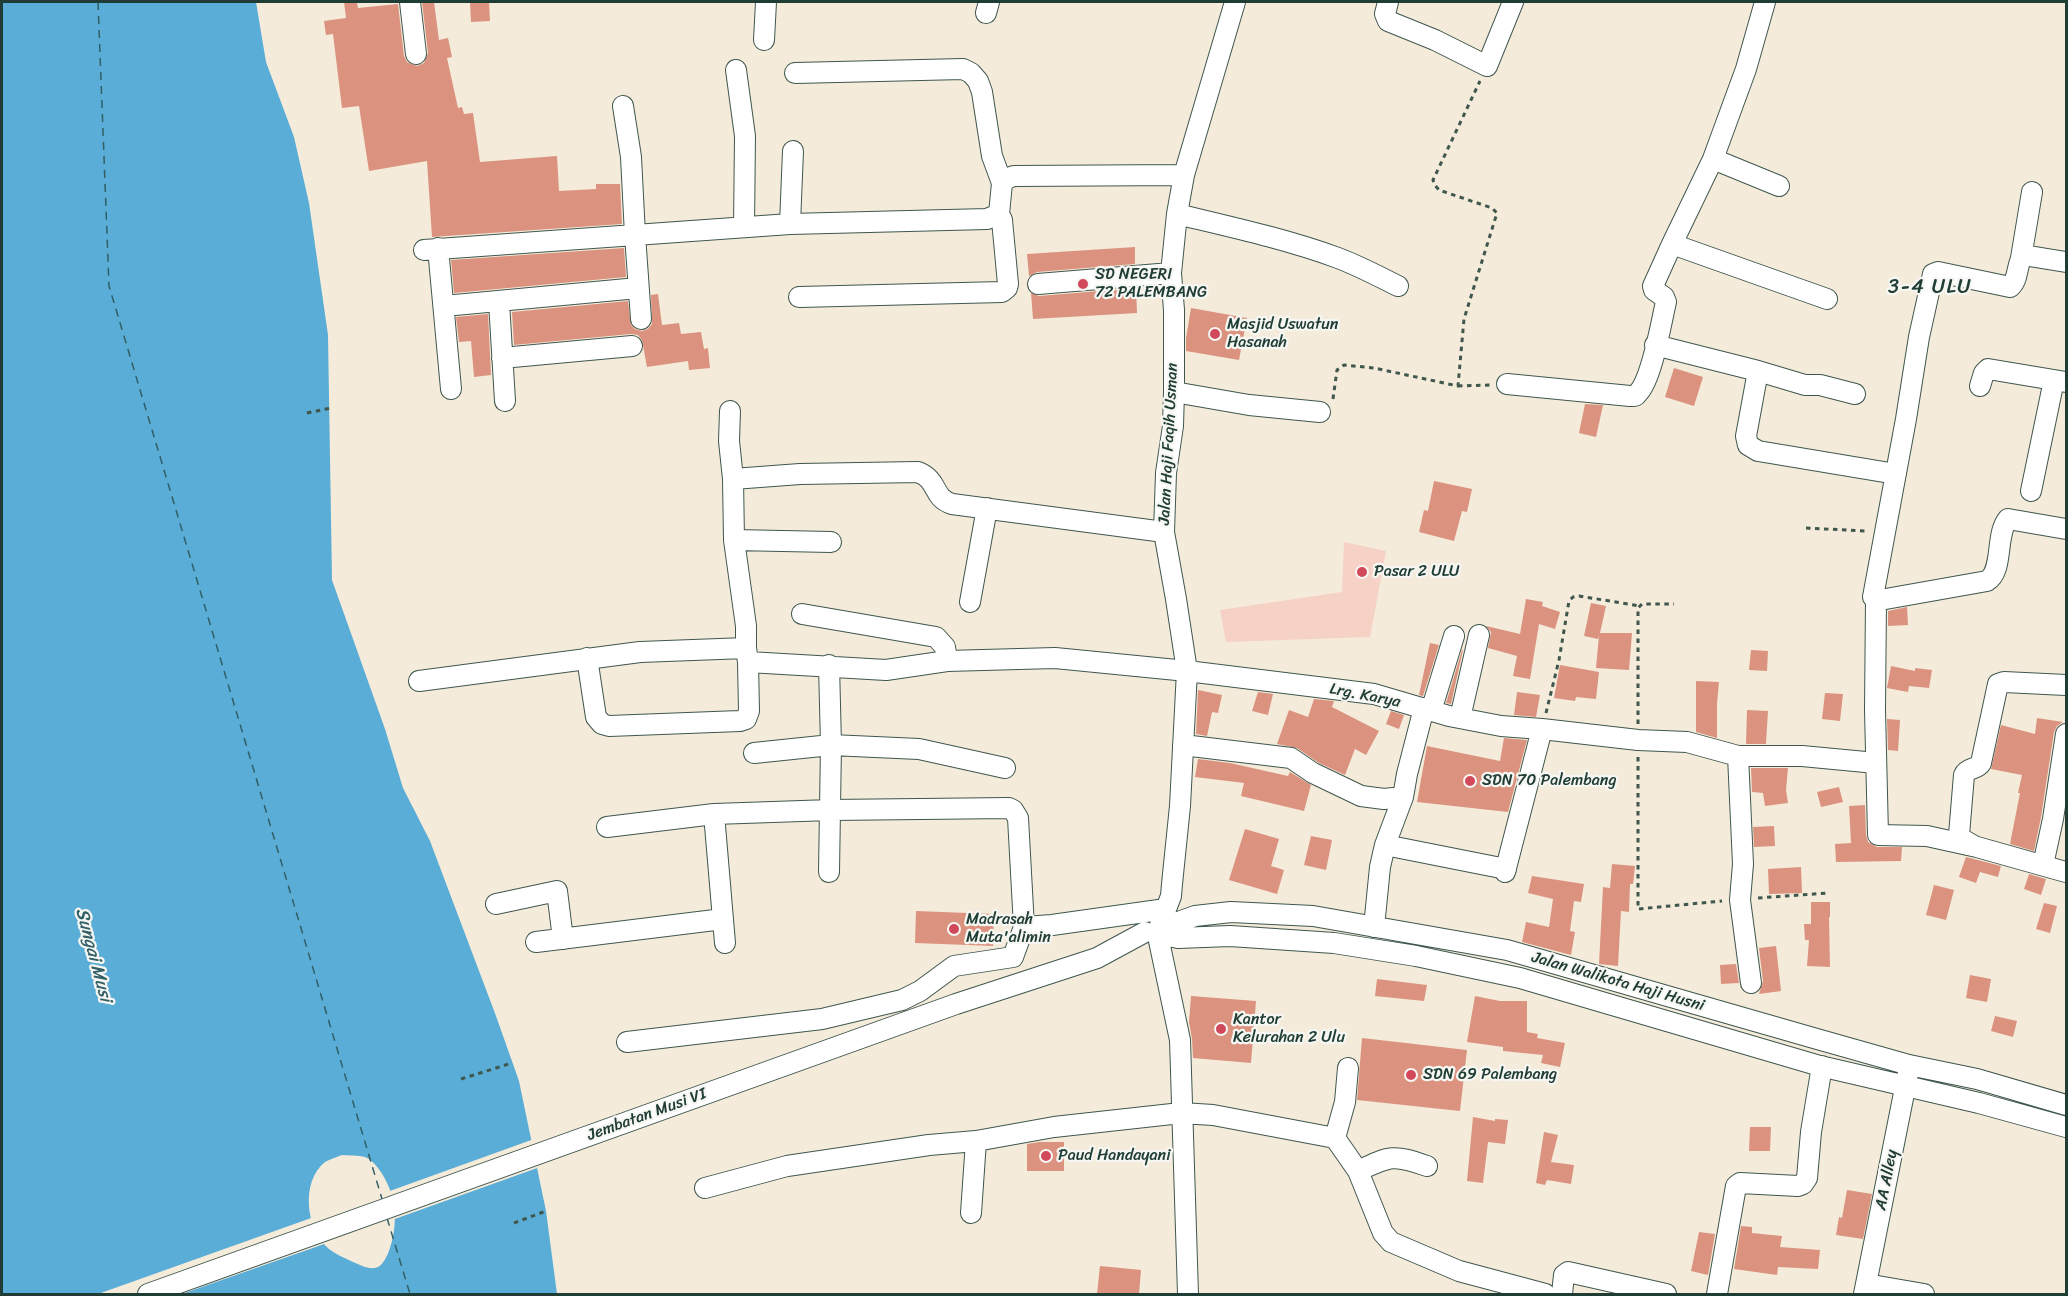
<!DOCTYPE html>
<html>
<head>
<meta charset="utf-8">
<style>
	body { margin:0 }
	#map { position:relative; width:2068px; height:1296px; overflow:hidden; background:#f4ebdb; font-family:Sriracha,sans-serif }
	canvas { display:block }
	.frame { position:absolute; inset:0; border:3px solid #1f3d34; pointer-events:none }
</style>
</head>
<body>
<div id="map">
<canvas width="2068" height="1296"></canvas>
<div class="frame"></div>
</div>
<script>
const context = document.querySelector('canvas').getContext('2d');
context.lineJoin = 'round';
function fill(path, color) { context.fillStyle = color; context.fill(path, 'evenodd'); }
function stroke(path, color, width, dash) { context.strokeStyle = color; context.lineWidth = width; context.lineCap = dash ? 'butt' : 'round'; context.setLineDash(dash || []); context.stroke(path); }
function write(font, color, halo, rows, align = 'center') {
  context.font = font + ' Sriracha,sans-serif'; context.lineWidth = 4.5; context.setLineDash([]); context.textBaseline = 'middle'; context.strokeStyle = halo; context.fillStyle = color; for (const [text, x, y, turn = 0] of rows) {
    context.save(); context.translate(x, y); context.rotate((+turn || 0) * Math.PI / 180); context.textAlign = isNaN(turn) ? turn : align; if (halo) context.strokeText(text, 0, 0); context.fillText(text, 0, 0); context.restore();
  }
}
fill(new Path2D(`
	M1344,542L1386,551L1370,637L1226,642L1220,610L1342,592Z`), '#f6d1c5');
fill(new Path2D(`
	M2,2H256L266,62L294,137L309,203L328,335L332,580L385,729L403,788L430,841L496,1016L519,1081L546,1211L557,1294H2ZM342,1155C349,1156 359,1155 365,1157C382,1164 396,1198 395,1215C395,1228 393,1240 389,1251C386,1258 382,1267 375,1268C367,1269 360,1265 353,1262C345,1258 335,1254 329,1249C306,1230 300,1182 325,1162C330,1159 337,1157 342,1155Z`), '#5aadd6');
fill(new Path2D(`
	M534,1139L540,1167L392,1220L393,1213L387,1192Z
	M314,1217L321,1234L327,1243L182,1294H98Z`), '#f4ebdb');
stroke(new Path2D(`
	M98,2L109,286L382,1199
	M387,1218L410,1294`), '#315f65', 1.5, [8, 6]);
fill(new Path2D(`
	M344,2H357L358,8L398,4L404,56L407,62L417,66L424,63L428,53L422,2H434L439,40L448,38L452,57L447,58L458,108L462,107L464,114L473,113L480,162L557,156L559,191L596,189V184H620L622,224L432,237L427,161L369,171L359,106L342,108L333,34L326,35L324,21L346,18Z
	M470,2H489L490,21L471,22Z
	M1135,247V264L1037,272L1029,276L1027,254Z
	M624,248L626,277L454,293L451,260Z
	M1136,288L1137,313L1033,319L1031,293L1039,296Z
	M658,294L662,325L679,323L681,334L701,332L704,349L708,348L710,368L689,370L688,361L647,367L642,340L638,335L631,334L514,345L512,312L628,301L631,325L635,329L642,331L648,329L652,324L651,295Z
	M1191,308L1247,318L1239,360L1186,351V338Z
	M488,314L491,375L474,377L471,341L459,342L456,317Z
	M1674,368L1703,377L1694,406L1665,397Z
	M1585,404L1603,405L1596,437L1579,433Z
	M1434,481L1472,489L1467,512L1462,511L1454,541L1419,532L1424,510L1428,511Z
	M1526,599L1543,602L1542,606L1560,612L1555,629L1539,624L1530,679L1513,676L1517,656L1488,648L1491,632L1486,626L1520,634Z
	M1591,603L1606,606L1600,633H1632L1629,670L1596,668L1599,635L1598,639L1584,636Z
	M1907,607L1908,625L1888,626V611Z
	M1430,643L1439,645L1423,696L1419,695Z
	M1462,650H1463L1451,704L1446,703Z
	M1751,650L1768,651L1767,671L1749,670Z
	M1560,665L1599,672L1596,699L1576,697L1575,701L1554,698Z
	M1891,666L1915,671V668L1932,670L1929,688L1909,686L1908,692L1887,688Z
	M1696,681L1719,682L1717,704V738L1696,732Z
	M1198,690L1222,695L1218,713L1212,712L1207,736L1196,734Z
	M1258,692L1273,694L1268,715L1252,711Z
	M1517,692L1540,695L1536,717L1514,715Z
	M1825,693L1843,694L1840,721L1822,719Z
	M1314,699L1334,701L1332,707L1379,731L1366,755L1355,749L1345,775L1319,763L1297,748L1277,744L1289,710L1308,717Z
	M1747,710L1768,711L1766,744H1746Z
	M1391,711L1404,715L1399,729L1386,724Z
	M2037,718L2063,722L2057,726L2054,732L2041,817L2034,851L2010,844L2020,793H2018L2022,775L1991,769L2001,725L2035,734Z
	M1887,719L1900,720L1898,751L1888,750Z
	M1504,738L1527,740L1508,812L1417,802L1427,746L1500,761Z
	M1198,759L1230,763L1288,776L1290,772L1311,785L1304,811L1241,796L1244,783L1195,777Z
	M1751,768H1788L1786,790L1788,803L1765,806L1763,793L1752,792Z
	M1839,787L1843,802L1821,807L1817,792Z
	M1865,805L1866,835L1868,842L1877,847H1902L1901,861L1836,862L1835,844L1851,843L1849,806Z
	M1774,826L1775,846L1754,847L1753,827Z
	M1245,829L1279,839L1271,866L1284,870L1277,894L1229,880Z
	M1311,836L1332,840L1326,870L1304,865Z
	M1966,857L2001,866L1998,877L1980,872L1976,883L1959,877Z
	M1612,864L1635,866L1633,884H1630L1629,912L1621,911L1618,966L1599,964L1603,887L1610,888Z
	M1801,867L1802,893L1769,894L1768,869Z
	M2029,874L2046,879L2041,895L2024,889Z
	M1532,876L1584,884L1581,902L1574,901L1570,931L1575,932L1571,955L1522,942L1526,922L1549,927L1553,899L1528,893Z
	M1934,885L1954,890L1946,920L1926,915Z
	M1811,902H1830V917H1829L1830,967L1807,966L1809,940H1805L1804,924H1811Z
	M2044,903L2057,906L2050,933L2036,929Z
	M916,911L994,914L993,946L915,943Z
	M1776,946L1781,991L1759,994L1763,981L1759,948Z
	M1736,964L1739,983L1721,984L1720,965Z
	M1970,975L1991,979L1987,1002L1966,998Z
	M1377,979L1427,985L1424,1001L1375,996Z
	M1191,996L1256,1001L1251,1063L1193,1058L1192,1039L1189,1022Z
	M1475,996L1500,1001H1527V1032L1538,1034L1537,1038L1565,1043L1560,1067L1541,1063L1543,1055L1503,1051V1047L1467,1042Z
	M1995,1016L2017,1021L2013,1037L1991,1031Z
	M1362,1038L1467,1050L1460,1111L1357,1100Z
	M1473,1117L1495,1121V1119L1508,1120L1505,1144L1488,1142L1483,1183L1467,1181Z
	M1750,1127H1771L1770,1151H1749Z
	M1544,1132L1558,1135L1551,1162L1574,1165L1571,1184L1547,1180L1545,1185L1536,1183Z
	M1039,1142H1064V1171H1027V1144Z
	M1847,1190L1872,1194L1863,1239L1836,1235L1839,1217L1842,1218Z
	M1741,1226L1752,1227V1233L1782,1236L1780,1247L1820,1250L1818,1269L1778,1267L1777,1275L1734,1269Z
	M1699,1232L1715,1234L1708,1275L1691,1271Z
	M1100,1266L1141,1270L1139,1294H1097Z`), '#db937f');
const minor = new Path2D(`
	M410,2L416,54
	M1388,2L1385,14L1388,21L1435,40L1487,66L1513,2
	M1765,2L1746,69L1713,159L1672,244L1827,299
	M986,13L989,2
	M764,40L766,2
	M736,70L745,136L744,227
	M795,73L963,69L971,73L978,81L982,92L992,156L1002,183
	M623,106L631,157L635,235L790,224L987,219L999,214L1002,183L1008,178L1014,176L1184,175
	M1713,159L1779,186
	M1177,214C1231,227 1286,239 1338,258C1359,266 1378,276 1398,286
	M790,224L793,151
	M438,248L451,389
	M424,250L635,235L641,319
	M2021,258L2032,192
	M2066,262L2023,255C2016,265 2019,280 2010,287L1938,272L1933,274L1919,337L1906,419L1873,597L1876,600H1880L1987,581C2004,571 1995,534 2008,519L2066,529
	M1038,284L1171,273
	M799,297L1002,292L1007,288L1008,284L1002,220L999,214
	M499,302L505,401
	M444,306L638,288
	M1655,345L1758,371L1746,436L1748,445L1758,451L1896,474
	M502,358L632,346
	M1758,371L1805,385H1820L1855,394
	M1507,384L1630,396C1635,396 1635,397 1638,393C1652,379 1661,323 1666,302L1664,297L1654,290L1653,286L1672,244
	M1980,386L1984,373L1988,369L2054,380
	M1174,392L1249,405L1320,412
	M730,411L729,441L733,479L734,540L746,626V648
	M733,479L800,474L918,472C940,481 931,497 952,504L1164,532
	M2031,491L2054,380L2066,382
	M734,540L831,542
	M1876,600L1875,710L1878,835L1927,836L1977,847L2066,872
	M970,602L987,508
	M802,614L936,637L945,647L947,661
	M587,658L596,717L602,724L609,726L740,721L746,719L749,711L748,662L886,670L947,661L1055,658L1187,671L1374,694L1449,716L1501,726L1542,729L1505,872
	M829,665L831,745L829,872
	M419,681L640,652L746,648L748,662
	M1431,711L1454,636
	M1460,718L1479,635
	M1542,729L1638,740L1687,742L1738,756L1743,864L1740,900L1751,983
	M1183,745L1291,758L1313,773L1361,796L1384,799L1403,797
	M754,753L831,745L919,749L1005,768
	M1738,756H1802L1876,763
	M714,814L725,943
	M607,827L714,814L831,810L1009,808L1013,810L1018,818L1024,927L1013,957L954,966L920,991L902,1000L822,1019L627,1042
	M1385,845L1506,869
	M1974,846L1962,839L1959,835L1964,775C1967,767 1977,770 1981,763L1998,684L2004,682L2066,685
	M2043,865L2053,819L2066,734
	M496,904L557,891L563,939
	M1160,925L1171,896L1172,884L1180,806L1187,671L1176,599L1164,532L1166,473L1173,426L1174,392V310L1171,273L1177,214L1184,175L1235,2
	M1024,927L1052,925L1166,909
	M1374,927L1380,867L1385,845L1403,797L1407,774L1424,708
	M1162,928L1195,916L1231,912L1313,916L1507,950L1817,1039L1909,1065L1977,1079L2066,1105
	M1163,935L1178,938L1230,936L1334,943L1416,956L1520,978L1820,1066L1979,1103L2066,1127
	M1159,941L1180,1040L1188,1294
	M536,942L723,919
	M1335,1138L1358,1171L1383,1233L1391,1242L1459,1271L1545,1294
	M1358,1171C1390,1156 1393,1154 1427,1166
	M705,1188L787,1166L929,1145L976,1141L1054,1127L1181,1113L1213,1115L1335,1138L1345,1102L1348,1068
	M971,1213L976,1141
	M1866,1284L1924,1294
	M148,1294L956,1004L1097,958L1145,932
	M1562,1294L1564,1275L1568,1272L1666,1294
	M1717,1294L1736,1186L1740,1183L1798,1186L1803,1184L1807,1178L1811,1132L1822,1066
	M1864,1294L1908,1073`);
stroke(minor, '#3f574d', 22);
stroke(new Path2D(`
	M1458,386L1490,385
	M1333,399L1337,370L1344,365L1374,368L1458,386L1464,319L1497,213L1492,208L1439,190L1434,184L1433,180L1480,81
	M307,413L331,408
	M1806,528L1866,531
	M1546,713L1559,660L1569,601L1573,597L1579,596L1640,606
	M1638,724V608L1642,604H1674
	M1638,757V909L1722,901
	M1758,898L1828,893
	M461,1079L512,1063
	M514,1223L546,1211`), '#3f574d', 3, [4.5, 4.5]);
stroke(minor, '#fff', 20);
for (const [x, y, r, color] of [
	[1083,284,6,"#d1495b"],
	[1215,334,6,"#d1495b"],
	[1362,572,6,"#d1495b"],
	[1470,781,6,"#d1495b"],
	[954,929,6,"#d1495b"],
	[1221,1029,6,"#d1495b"],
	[1411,1075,6,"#d1495b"],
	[1046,1156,6,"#d1495b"]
]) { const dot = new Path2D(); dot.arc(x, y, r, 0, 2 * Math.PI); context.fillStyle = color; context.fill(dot); stroke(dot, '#f6f6f2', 2); }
write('16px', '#1f3d34', '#f6f6f2', [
	["SD NEGERI",1095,275],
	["72 PALEMBANG",1095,293],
	["Masjid Uswatun",1227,325],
	["Hasanah",1227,343],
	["Pasar 2 ULU",1374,572],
	["SDN 70 Palembang",1482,781],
	["Madrasah",966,920],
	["Muta'alimin",966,938],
	["Kantor",1233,1020],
	["Kelurahan 2 Ulu",1233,1038],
	["SDN 69 Palembang",1423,1075],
	["Paud Handayani",1058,1156]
], 'left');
write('16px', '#1f3d34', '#f6f6f2', [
	["Jalan Haji Faqih Usman",1169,444,-87],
	["Lrg. Karya",1365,696,11],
	["Jalan Walikota Haji Husni",1618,982,16],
	["Jembatan Musi VI",647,1115,-20],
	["AA Alley",1887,1180,-79]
]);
write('italic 18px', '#315f65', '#f6f6f2', [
	["Sungai Musi",93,955,75]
]);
context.letterSpacing = '1.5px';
write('20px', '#1f3d34', '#f6f6f2', [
	["3-4 ULU",1930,288]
]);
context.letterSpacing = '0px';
</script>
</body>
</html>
